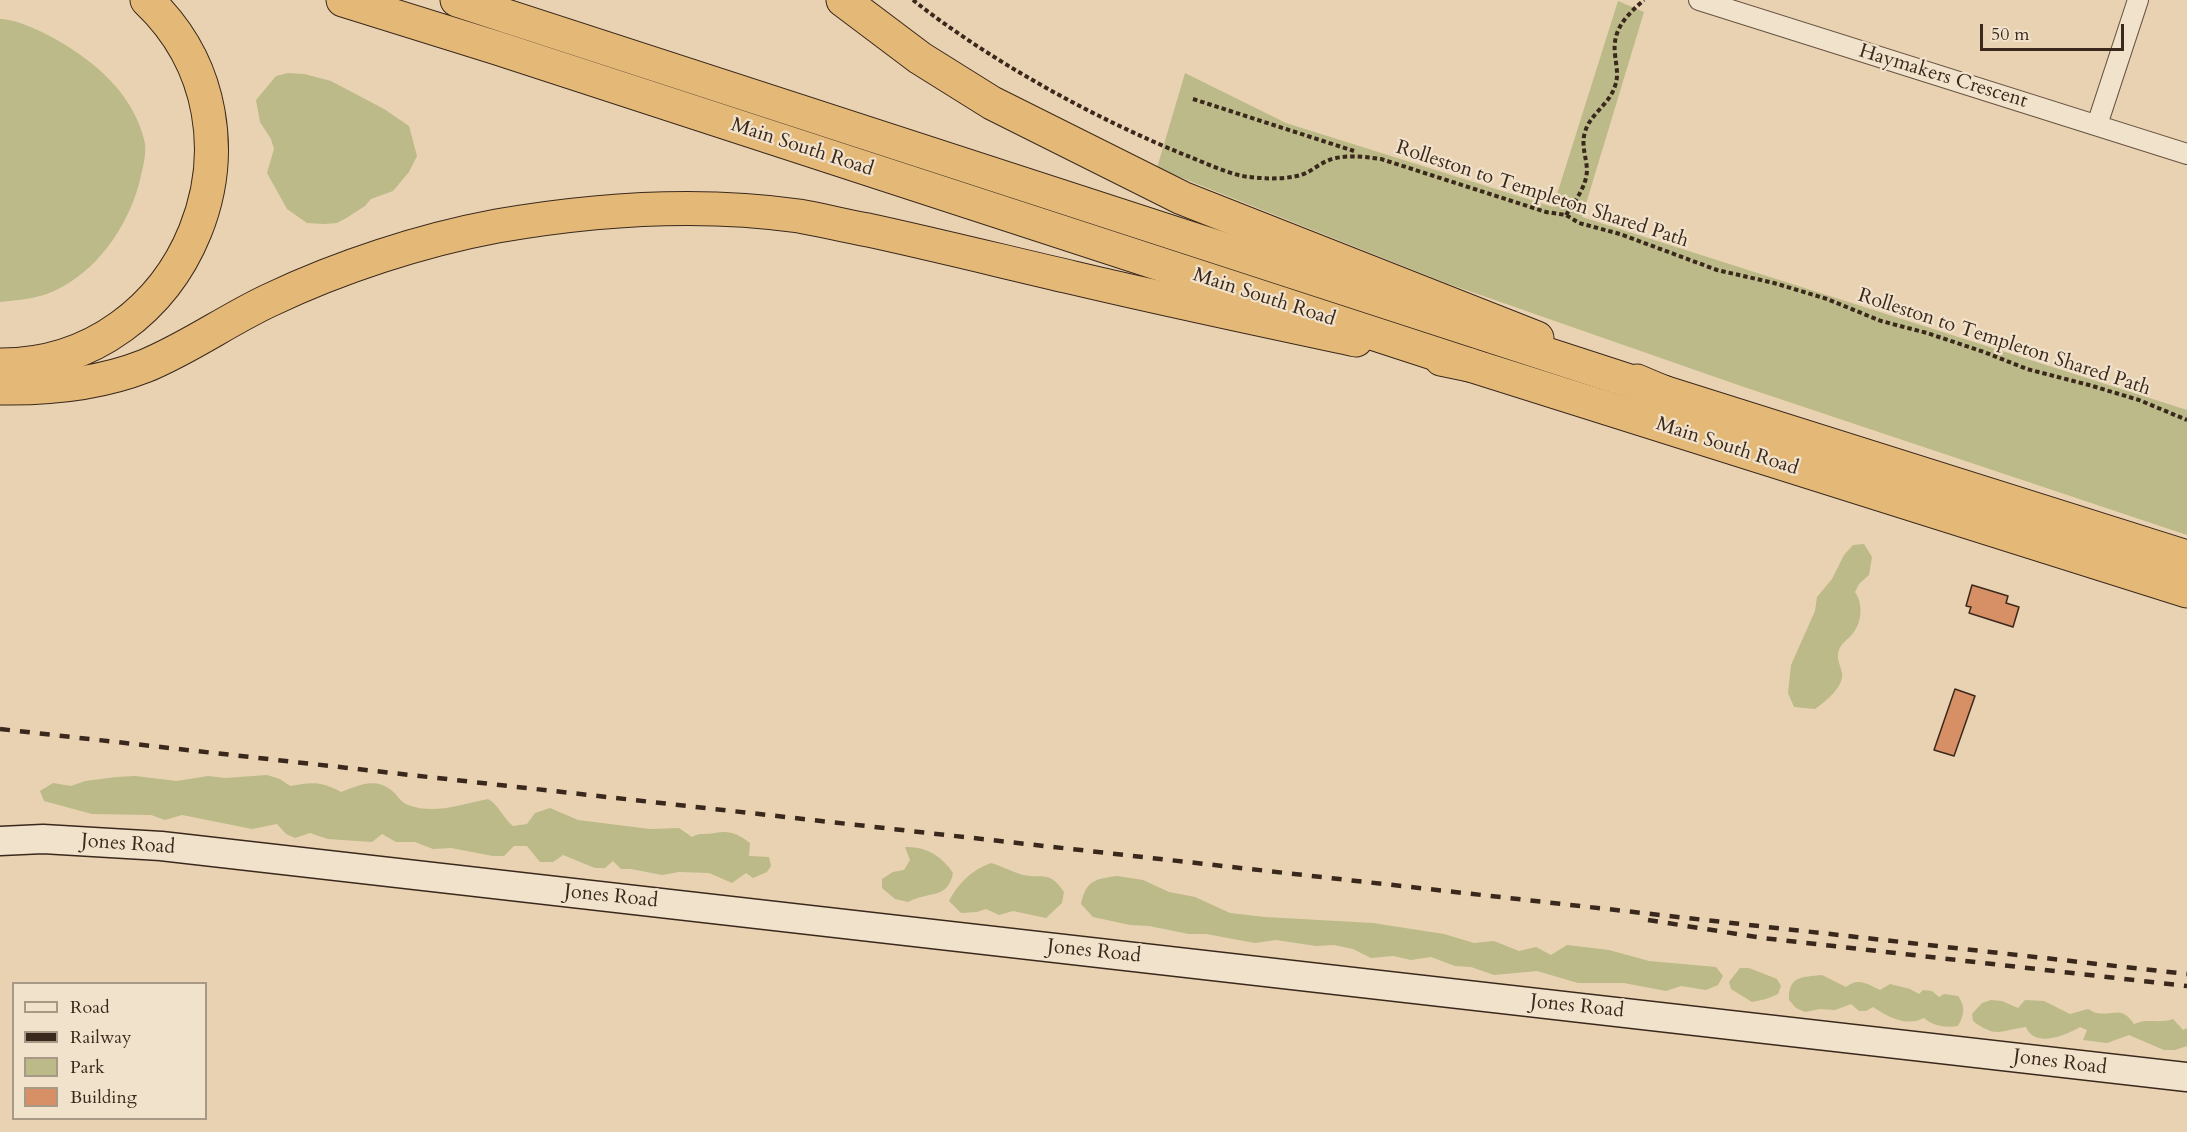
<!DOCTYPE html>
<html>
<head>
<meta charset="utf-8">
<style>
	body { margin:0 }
	#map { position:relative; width:2187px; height:1132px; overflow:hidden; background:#e9d2b1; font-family:Cardo,serif }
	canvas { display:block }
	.legend { position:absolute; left:12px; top:982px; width:195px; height:138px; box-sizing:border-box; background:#f1e2cc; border:2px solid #a89886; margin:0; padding:8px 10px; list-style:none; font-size:18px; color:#3a281c }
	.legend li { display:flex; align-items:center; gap:12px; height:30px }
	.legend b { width:30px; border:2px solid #a89886 }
	.scale { position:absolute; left:1980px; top:24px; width:144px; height:27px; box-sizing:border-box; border:3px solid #3a281c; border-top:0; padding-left:8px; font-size:18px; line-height:21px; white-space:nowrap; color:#3a281c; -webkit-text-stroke:4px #f1e2cc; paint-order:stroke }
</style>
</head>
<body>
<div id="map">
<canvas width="2187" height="1132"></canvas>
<ul class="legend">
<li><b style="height:8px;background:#f1e2cc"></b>Road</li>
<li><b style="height:8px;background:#3a281c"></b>Railway</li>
<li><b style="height:16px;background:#bbba88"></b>Park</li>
<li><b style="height:16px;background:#d78f66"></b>Building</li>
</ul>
<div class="scale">50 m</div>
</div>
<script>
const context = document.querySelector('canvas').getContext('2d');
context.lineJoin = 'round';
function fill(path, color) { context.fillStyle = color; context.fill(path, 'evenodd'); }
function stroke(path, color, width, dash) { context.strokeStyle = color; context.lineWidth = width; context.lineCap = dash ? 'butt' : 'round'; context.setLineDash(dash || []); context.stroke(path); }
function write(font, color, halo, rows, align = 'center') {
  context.font = font + ' Cardo,serif'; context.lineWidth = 4.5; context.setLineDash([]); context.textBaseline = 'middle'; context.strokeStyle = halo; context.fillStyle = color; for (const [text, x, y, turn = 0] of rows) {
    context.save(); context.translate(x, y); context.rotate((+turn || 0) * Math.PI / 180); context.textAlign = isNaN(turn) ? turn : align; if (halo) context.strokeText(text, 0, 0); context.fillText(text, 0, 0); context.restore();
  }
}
fill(new Path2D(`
	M1618,1L1644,12L1582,217L2187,410V535L1741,386L1446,283L1157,168L1185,73L1286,123L1553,207Z
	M0,19C19,19 51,36 67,46C102,68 133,97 144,139C148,152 142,170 139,184C127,228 96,272 54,291C37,299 18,300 0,302Z
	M288,73L304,74L331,81L384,109L409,126L417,156L409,172L393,191L371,199L365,206L348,217L337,223L324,224L307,223L287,209L267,173L274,149L271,139L260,122L256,100L276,76Z
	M1864,544L1872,557L1869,575L1859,584L1855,592C1863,603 1862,621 1854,632C1848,640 1839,644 1838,654C1837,660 1841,667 1842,673C1844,687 1825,702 1815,709L1794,707L1788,693L1791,665L1815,611L1817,597L1832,579L1844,555L1853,545Z
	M267,775L280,779L290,786C312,782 321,781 341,792C358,786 374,777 391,790C397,794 400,802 408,805C435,815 462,804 488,799C499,805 502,817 513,826L527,824L535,813L550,808L578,820L650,829L679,828L692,837C700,832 706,835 715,833C730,830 738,834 750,843L749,856L769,857L771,866L767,872L753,878L746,873L732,883L709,873L679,872L662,875L631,869H621L613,861L605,868H595L563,855L553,862H540L527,846H514L504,856H493L451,848L433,849L415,842H396L382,834L372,842L328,839L310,833L295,838L286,834L277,824L252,829L182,815L165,820L151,815L92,814L44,801L40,791L53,783L71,786L85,781L117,777L135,776L177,781L208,776L225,778Z
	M905,847C926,846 942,856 953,873C948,900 928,891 908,902L895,899L882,888V879L893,872L904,870L910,860Z
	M991,863C1002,866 1012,872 1023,875C1044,879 1049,870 1064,892L1062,903L1046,918L1013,911L999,915L986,909L977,912L961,913L949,901C958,883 972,870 991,863Z
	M1117,876L1143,880L1169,892L1195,897L1230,913L1265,917L1373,923L1444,934L1474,943L1494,941L1519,951L1536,947L1551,955L1567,945L1609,950L1649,961L1716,967L1723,976L1718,985L1706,990L1681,986L1666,991L1624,983H1578L1537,971L1494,975L1471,967L1455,966L1431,957L1411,960L1393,956L1371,958L1353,949L1334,945L1316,946L1276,940L1255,943L1206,934H1189L1149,926L1130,925L1093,917L1081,904C1086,880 1095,879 1117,876Z
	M1740,968H1749L1777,979L1781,986L1778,994L1766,999L1752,1002L1731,989L1729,982Z
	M1822,975L1846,987C1858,977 1867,984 1880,990L1890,984L1910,989L1919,994L1923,990L1932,991L1939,997L1944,994L1958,996C1966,1007 1964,1015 1958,1026C1945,1028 1934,1026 1924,1018C1906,1027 1888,1017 1873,1007L1866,1011H1859L1851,1004L1835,1010L1820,1009L1805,1012L1796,1008L1789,1000C1788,976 1802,977 1822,975Z
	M1991,1000L2002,1001L2018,1008L2025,1000L2044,1001L2070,1014L2088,1009C2091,1010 2094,1013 2097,1013C2115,1016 2121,1005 2134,1024C2148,1018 2159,1024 2173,1019L2183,1030L2187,1028V1046L2175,1050H2164L2129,1035L2107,1043L2083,1040L2087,1030L2080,1027C2065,1036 2034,1048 2026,1027C2001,1030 1997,1039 1973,1021L1972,1014L1982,1003Z`), '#bbba88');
const building = new Path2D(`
	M1972,585L2008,596L2006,603L2019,607L2013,627L1969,613L1971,607L1966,606Z
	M1955,689L1975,696L1954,756L1934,750Z`);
fill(building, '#d78f66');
stroke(building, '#3a281c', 1.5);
const minor = new Path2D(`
	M1699,0L2187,154
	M2097,125L2138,0`);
const secondary = new Path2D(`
	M0,841L43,839L161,846L2187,1077`);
const trunk = new Path2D(`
	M843,0L920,58L992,103L1182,198L1537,338
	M1441,359L1470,365L2187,591
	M1637,381L1663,392L2187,557
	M0,388C49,389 99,384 145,366C189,348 227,320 270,300C339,267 422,240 497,226C595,209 700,202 799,216C822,220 845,226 868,230C937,245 1005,262 1074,278C1167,300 1262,320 1356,340`);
const motorway = new Path2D(`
	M343,0L497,48L1470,365
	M457,0L1663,392
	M0,365C187,366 284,130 147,0`);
stroke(minor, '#665241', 22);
stroke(secondary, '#3a281c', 31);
stroke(trunk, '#3a281c', 35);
stroke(motorway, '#3a281c', 35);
stroke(new Path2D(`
	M913,0C990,61 1094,118 1185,155C1206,163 1227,174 1249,177C1266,179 1293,180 1308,172C1317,167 1325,160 1336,158C1351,155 1366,157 1381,159L1546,212L1566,215L1579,223L1620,234L1717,270L1774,283L1827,299L1881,321L1927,333L1984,352L2027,369L2089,385L2139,400L2187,420
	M1193,99L1354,151
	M1566,215C1575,201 1587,186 1587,169C1586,156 1581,145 1585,132C1590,114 1609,105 1615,86C1619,75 1616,66 1615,54C1612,29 1627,15 1644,0`), '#3a281c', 4, [4.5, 3]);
stroke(minor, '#f1e2cc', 20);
stroke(secondary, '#f1e2cc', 28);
stroke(trunk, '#e4b978', 33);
stroke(motorway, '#e4b978', 33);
stroke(new Path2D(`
	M0,729L2187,974
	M1648,920L1763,938L2187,986`), '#3a281c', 4.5, [10, 10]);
write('20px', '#3a281c', '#f1e2cc', [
	["Haymakers Crescent",1943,77,17],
	["Main South Road",802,148,18],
	["Rolleston to Templeton Shared Path",1542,195,18],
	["Main South Road",1264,298,18],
	["Rolleston to Templeton Shared Path",2004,343,18],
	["Main South Road",1727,447,18],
	["Jones Road",128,845,4],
	["Jones Road",611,897,6],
	["Jones Road",1094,952,6],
	["Jones Road",1577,1007,6],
	["Jones Road",2060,1063,7]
]);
</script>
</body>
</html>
